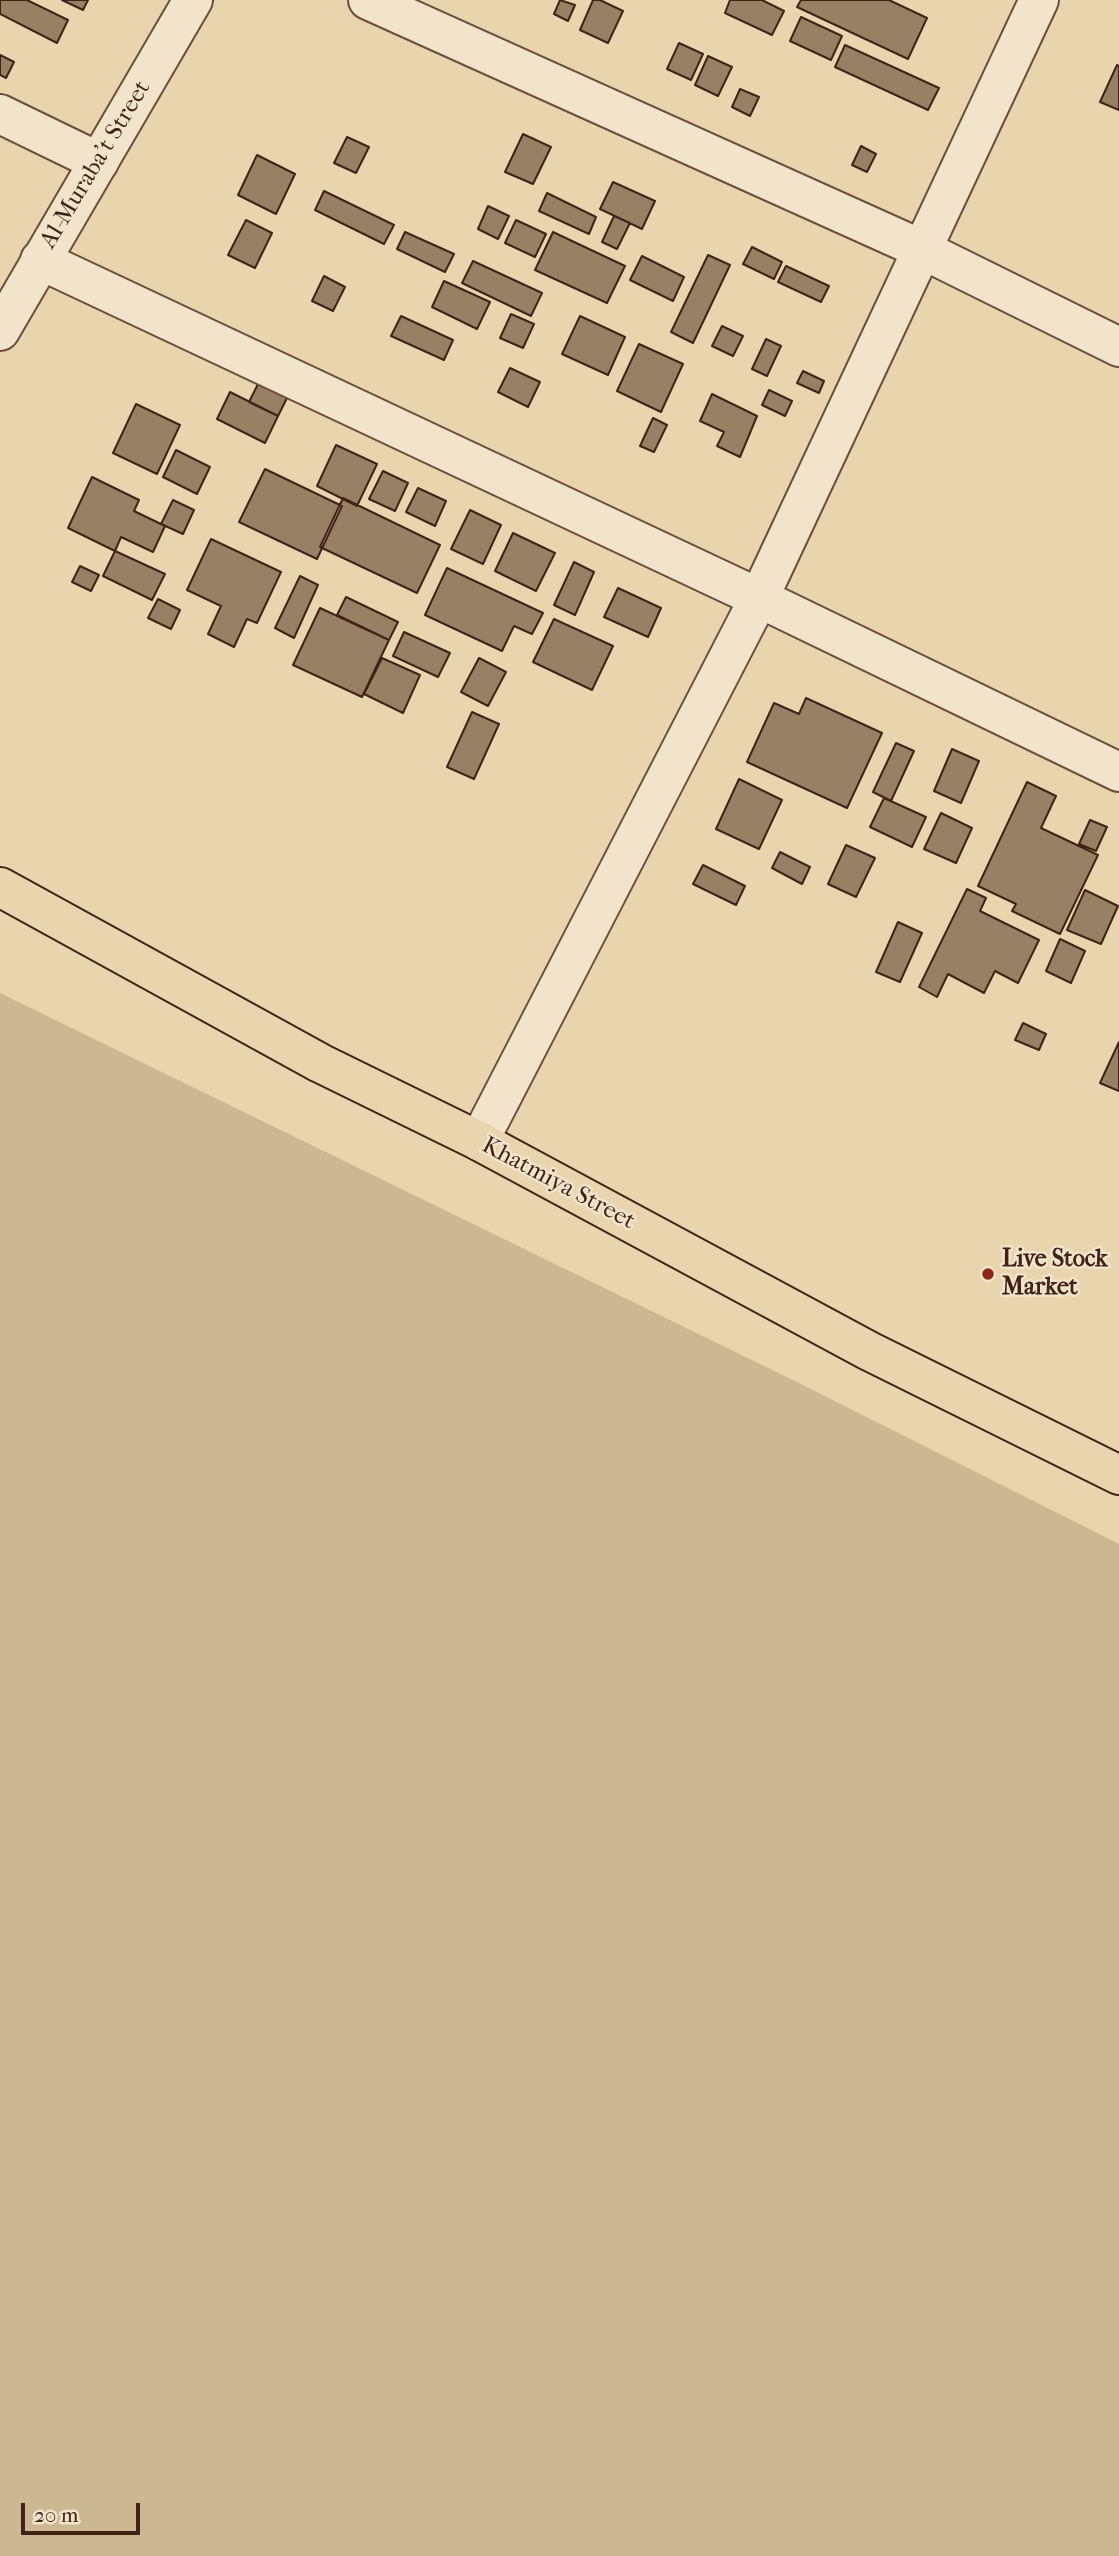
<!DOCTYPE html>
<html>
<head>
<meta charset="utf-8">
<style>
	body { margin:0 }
	#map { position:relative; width:1119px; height:2556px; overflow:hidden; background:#e9d5ad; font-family:"IM FELL French Canon",serif }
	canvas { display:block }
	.scale { position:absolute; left:21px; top:2503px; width:119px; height:32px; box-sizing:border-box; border:4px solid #402316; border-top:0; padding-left:9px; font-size:21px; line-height:24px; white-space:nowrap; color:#402316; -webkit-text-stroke:5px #f1e4ca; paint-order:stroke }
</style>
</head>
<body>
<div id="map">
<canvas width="1119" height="2556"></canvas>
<div class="scale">20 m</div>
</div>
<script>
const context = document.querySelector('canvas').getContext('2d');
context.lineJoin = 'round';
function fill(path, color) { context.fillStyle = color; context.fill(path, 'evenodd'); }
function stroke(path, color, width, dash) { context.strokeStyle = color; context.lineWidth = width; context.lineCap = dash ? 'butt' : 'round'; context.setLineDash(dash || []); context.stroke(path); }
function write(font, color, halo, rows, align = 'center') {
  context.font = font + ' "IM FELL French Canon",serif'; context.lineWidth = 5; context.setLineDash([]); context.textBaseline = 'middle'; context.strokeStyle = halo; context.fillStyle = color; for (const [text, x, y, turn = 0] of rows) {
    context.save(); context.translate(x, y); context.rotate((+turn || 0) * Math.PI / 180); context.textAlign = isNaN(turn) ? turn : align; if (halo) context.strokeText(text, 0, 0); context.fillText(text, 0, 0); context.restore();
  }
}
fill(new Path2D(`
	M0,993L803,1385L1119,1544V2556H0Z`), '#ccb793');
const building = new Path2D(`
	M0,0H27L68,20L57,43L0,14Z
	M62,0H88L83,10Z
	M560,0L575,5L568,21L554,14Z
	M593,0H600L623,11L608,43L580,30Z
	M730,0H762L784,11L772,35L725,13Z
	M801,0H889L927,18L908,59L797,7Z
	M801,17L842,36L831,60L790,41Z
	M679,43L703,54L691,80L667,69Z
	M845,45L939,88L928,110L835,67Z
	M0,55L14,62L6,78L0,75Z
	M708,56L732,67L718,96L695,85Z
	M1117,65L1119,66V110L1100,102Z
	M740,89L759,97L750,116L732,107Z
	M523,134L551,147L533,184L505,172Z
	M347,137L369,147L356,173L334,163Z
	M861,146L876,154L867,172L852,165Z
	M257,155L295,174L276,214L238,195Z
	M613,182L655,201L642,229L600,209Z
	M324,191L394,225L384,244L315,210Z
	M547,193L596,217L589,234L539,211Z
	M488,206L509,216L498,239L478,229Z
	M614,216L630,223L617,249L602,242Z
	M246,220L272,233L255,268L228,255Z
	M516,220L546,234L535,257L505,243Z
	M405,232L454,254L445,272L397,249Z
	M553,232L625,266L607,303L535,270Z
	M752,247L782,262L774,279L743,264Z
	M708,255L730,265L693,343L671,332Z
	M642,256L684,277L673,301L630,280Z
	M473,261L542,293L531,316L462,283Z
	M786,266L829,286L821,302L778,282Z
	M324,276L345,287L333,311L312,301Z
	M444,281L490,302L477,329L432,307Z
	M511,314L534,324L523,348L500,338Z
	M401,316L453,340L444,360L391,336Z
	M580,316L625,337L608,375L562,354Z
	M722,326L743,336L733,356L712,346Z
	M766,339L781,346L767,376L752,369Z
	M639,344L683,364L661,412L617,391Z
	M510,368L540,382L528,407L498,392Z
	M803,371L824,381L819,393L797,383Z
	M260,380L289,394L278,416L249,402Z
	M769,390L792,401L785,416L762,405Z
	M230,392L278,416L265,443L217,419Z
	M712,394L757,416L740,457L717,446L724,432L700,421Z
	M136,404L180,425L157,474L113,453Z
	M653,418L667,425L654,452L640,446Z
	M336,445L377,464L357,506L317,486Z
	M176,450L210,467L197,494L163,477Z
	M265,469L342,506L317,559L239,522Z
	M383,471L408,483L395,511L369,499Z
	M92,477L139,500L134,511L165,526L153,552L121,537L115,551L68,528Z
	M418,488L446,501L435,526L406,512Z
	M343,498L440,545L417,593L320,547Z
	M173,500L194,510L183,534L161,524Z
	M470,510L501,525L483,564L451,549Z
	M513,533L555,553L536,591L495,571Z
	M211,539L281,572L257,623L247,619L234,647L208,634L221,606L187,590Z
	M115,551L165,574L152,600L103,576Z
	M574,562L594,572L575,615L554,605Z
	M80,566L99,575L91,591L72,582Z
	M447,568L543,613L532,634L514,626L502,651L425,615Z
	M300,576L318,585L294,638L275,628Z
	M618,588L661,608L648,637L604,617Z
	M346,597L398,622L389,640L337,615Z
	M158,599L180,610L171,629L148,618Z
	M320,608L389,640L362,697L293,665Z
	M554,619L613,646L592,690L533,662Z
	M404,632L450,653L438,677L393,656Z
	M382,658L420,675L403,713L364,694Z
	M479,658L506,672L488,706L461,692Z
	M806,698L882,733L847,808L747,762L774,703L799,714Z
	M472,712L499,724L474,779L447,767Z
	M896,743L914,751L891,801L873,792Z
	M952,749L979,761L961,803L934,791Z
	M739,779L782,800L759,849L716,829Z
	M1027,782L1056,796L1041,828L1098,855L1060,934L1012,911L1016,904L978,886Z
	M884,798L926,817L912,847L870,827Z
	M941,813L972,828L956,863L924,849Z
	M1090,820L1107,827L1096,851L1079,844Z
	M846,845L875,858L856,897L828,884Z
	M780,852L810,867L802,884L772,868Z
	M703,865L745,886L736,905L693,884Z
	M967,889L986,898L980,911L1039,940L1018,983L995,971L984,993L948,974L937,997L919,987Z
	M1085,890L1118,906L1101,944L1067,930Z
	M898,922L922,933L900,982L876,972Z
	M1060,939L1085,951L1071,983L1046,971Z
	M1023,1023L1046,1034L1039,1050L1015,1040Z
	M1119,1042V1091L1100,1083Z`);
fill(building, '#988065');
stroke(building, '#402316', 2);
const minor = new Path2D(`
	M368,0L921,249L1119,347
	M0,114L99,162
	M40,260L759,598L1119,772
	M479,1141L759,598L1039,0`);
const tertiary = new Path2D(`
	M0,331L193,0`);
const primary = new Path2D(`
	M0,887L320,1063L479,1141L869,1351L1119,1475`);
stroke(minor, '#6a503c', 42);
stroke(tertiary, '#6a503c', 42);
stroke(primary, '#402316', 42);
stroke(minor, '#f1e4ca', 38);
stroke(tertiary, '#f1e4ca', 38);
stroke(primary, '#e9d5ad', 38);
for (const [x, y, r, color] of [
	[988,1274,7,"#8f2418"]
]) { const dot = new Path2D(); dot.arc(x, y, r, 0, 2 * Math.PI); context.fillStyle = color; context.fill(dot); stroke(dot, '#f1e4ca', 2.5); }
write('24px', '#402316', '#f1e4ca', [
	["Al-Muraba't Street",96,165,-59],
	["Khatmiya Street",558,1184,28]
]);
write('bold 24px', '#402316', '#f1e4ca', [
	["Live Stock",1002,1260],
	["Market",1002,1288]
], 'left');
</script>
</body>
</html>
